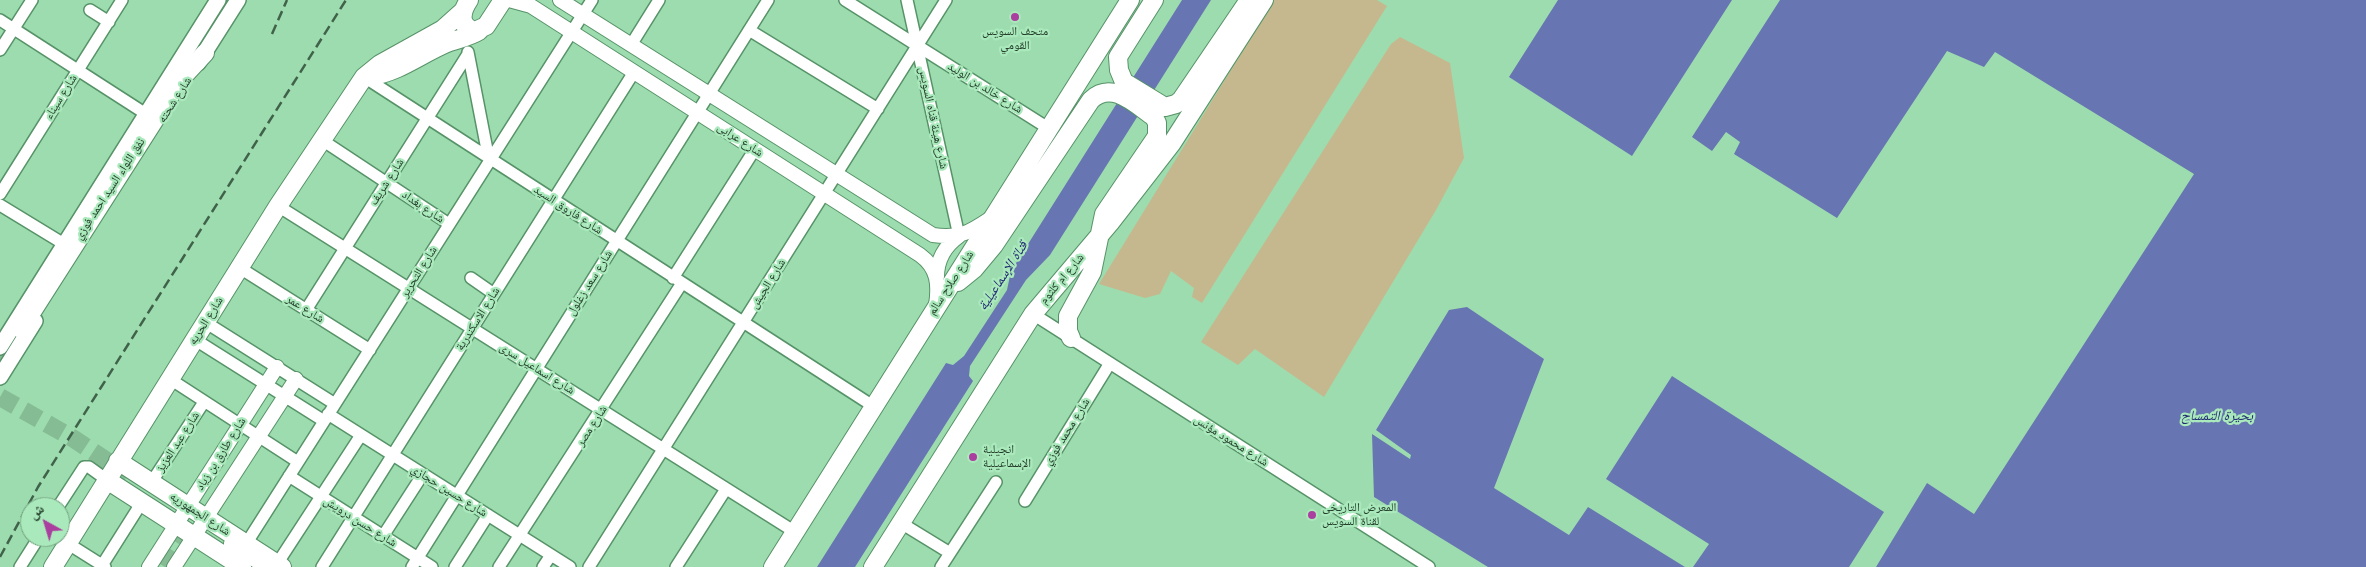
<!DOCTYPE html>
<html>
<head>
<meta charset="utf-8">
<style>
	body { margin:0 }
	#map { position:relative; width:2366px; height:567px; overflow:hidden; background:#9ddcae; font-family:Helvetica,"Noto Naskh Arabic",sans-serif }
	canvas { display:block }
	.north { position:absolute; left:20px; top:497px; width:50px; height:50px; box-sizing:border-box; background:#aae9bb; border:1px solid #74a481; border-radius:50%; rotate:321deg; font-size:14px; font-weight:700; line-height:20px; text-align:center; color:#233d2b }
	.north::after { content:''; display:block; margin:auto; width:18px; height:22px; background:#ab3f9f; clip-path:polygon(50% 0,100% 100%,50% 72%,0 100%) }
</style>
</head>
<body>
<div id="map">
<canvas width="2366" height="567"></canvas>
<div class="north">ش</div>
</div>
<script>
const context = document.querySelector('canvas').getContext('2d');
context.lineJoin = 'round';
function fill(path, color) { context.fillStyle = color; context.fill(path, 'evenodd'); }
function stroke(path, color, width, dash) { context.strokeStyle = color; context.lineWidth = width; context.lineCap = dash ? 'butt' : 'round'; context.setLineDash(dash || []); context.stroke(path); }
function write(font, color, halo, rows, align = 'center') {
  context.font = font + ' Helvetica,"Noto Naskh Arabic",sans-serif'; context.lineWidth = 4.5; context.setLineDash([]); context.textBaseline = 'middle'; context.strokeStyle = halo; context.fillStyle = color; for (const [text, x, y, turn = 0] of rows) {
    context.save(); context.translate(x, y); context.rotate((+turn || 0) * Math.PI / 180); context.textAlign = isNaN(turn) ? turn : align; if (halo) context.strokeText(text, 0, 0); context.fillText(text, 0, 0); context.restore();
  }
}
fill(new Path2D(`
	M1274,0H1377L1387,6L1202,303L1192,297L1194,288L1171,271L1160,294L1145,298L1099,284Z
	M1400,37L1450,63L1464,158L1436,210L1324,397L1255,349L1238,365L1201,342L1391,44Z`), '#c6b88e');
fill(new Path2D(`
	M1182,0H1211L1050,255L1026,280L970,366L969,376L973,381L855,567H817L946,363L953,365L964,356L1007,290L1011,271Z
	M1558,0H1732L1632,156L1509,77Z
	M1780,0H2366V567H1876L1927,483L1974,514L2194,174L1995,52L1984,67L1947,51L1837,218L1734,154L1740,142L1726,132L1712,151L1692,137Z
	M1467,307L1544,359L1494,488L1569,535L1588,507L1685,567H1488L1374,497L1372,434L1410,459L1411,455L1376,430L1449,310Z
	M1672,376L1884,512L1849,567H1693L1709,544L1606,479Z`), '#6776b2');
stroke(new Path2D(`
	M0,362L21,329
	M0,397L74,439L128,475
	M165,567L183,539L188,525`), '#85bc94', 18, [18, 9]);
const minor = new Path2D(`
	M845,0L1048,128
	M907,0L959,236
	M90,10L109,22
	M0,20L146,114
	M749,30L878,109
	M631,45L659,0
	M0,50L32,0
	M468,52L489,160
	M364,77L873,406
	M322,140L449,224
	M0,194L122,0
	M0,205L64,244
	M278,206L795,532
	M240,268L370,350
	M471,278L494,294
	M673,278L755,149
	M306,310L468,54
	M1033,314L1429,567
	M205,322L335,404
	M194,339L324,421
	M170,379L298,462
	M328,414L570,567
	M289,476L432,567
	M151,483L204,402
	M1025,501L1110,363
	M58,507L84,467H89L107,480
	M901,523L950,553
	M383,536L423,474
	M67,543L105,567
	M246,544L592,0
	M277,564L361,435
	M20,567L39,537
	M101,567L142,502
	M322,567L634,72
	M412,567L768,0
	M455,567L488,515
	M499,567L682,283
	M543,567L551,555
	M589,567L946,0
	M676,567L726,489
	M941,567L996,482`);
const tertiary = new Path2D(`
	M509,0L531,6L920,255C938,268 939,285 936,305
	M560,0L933,235C960,239 970,232 991,218
	M937,277C937,259 945,246 959,236
	M149,567L277,367
	M174,567L296,379`);
const secondary = new Path2D(`
	M198,63L238,0
	M0,347L218,0
	M0,377L35,321`);
const primary = new Path2D(`
	M469,0C461,12 458,26 475,31L486,26L503,0
	M372,76C399,72 421,54 447,43C458,39 469,37 479,31
	M118,461L282,567
	M107,480L242,567
	M53,567L278,206L364,77L380,64L443,29L462,12`);
const trunk = new Path2D(`
	M1154,0L1118,57L1119,70L1124,82L1165,107L1176,104L1181,100L1249,0
	M958,282L974,269L994,245L1091,100C1112,80 1135,104 1154,117L1157,123V136L1104,214L1092,272L1068,316V331L1071,338
	M21,329L180,80L205,53
	M233,544L270,567
	M773,567L1130,0
	M873,567L1033,314L1110,223L1172,143L1264,0`);
stroke(minor, '#569368', 14);
stroke(tertiary, '#569368', 16);
stroke(secondary, '#569368', 18);
stroke(primary, '#569368', 20);
stroke(trunk, '#569368', 20);
stroke(minor, '#fff', 11);
stroke(tertiary, '#fff', 14);
stroke(secondary, '#fff', 15);
stroke(primary, '#fff', 18);
stroke(trunk, '#fff', 18);
stroke(new Path2D(`
	M272,34L287,0
	M0,557L38,487L346,0`), '#40624a', 2.5, [10, 5]);
for (const [x, y, r, color] of [
	[1015,17,5,"#ab3f9f"],
	[973,457,5,"#ab3f9f"],
	[1312,515,5,"#ab3f9f"]
]) { const dot = new Path2D(); dot.arc(x, y, r, 0, 2 * Math.PI); context.fillStyle = color; context.fill(dot); stroke(dot, '#aae9bb', 2); }
write('12px', '#233d2b', '#aae9bb', [
	["متحف السويس",1015,32,"center"],
	["القومي",1015,46,"center"],
	["انجيلية",983,450],
	["الإسماعيلية",983,464],
	["المعرض التاريخى",1322,508],
	["لقناة السويس",1322,522]
], 'left');
write('12px', '#233d2b', '#aae9bb', [
	["شارع خالد بن الوليد",985,88,32],
	["شارع سيناء",61,97,-58],
	["شارع شحته",175,100,-57],
	["شارع هيئة قناه السويس",933,118,78],
	["شارع عرابى",740,140,33],
	["شارع شريف",387,182,-57],
	["نفق اللواء السيد احمد فوزي",110,189,-57],
	["شارع بغداد",423,207,34],
	["شارع فاروق السيد",568,210,33],
	["شارع التحرير",419,272,-58],
	["شارع ام كلثوم",1062,279,-50],
	["شارع سعد زغلول",590,283,-58],
	["شارع صلاح سالم",951,283,-57],
	["شارع الجيش",768,284,-58],
	["شارع عمر",305,309,32],
	["شارع الاسكندرية",478,319,-58],
	["شارع الحريه",206,321,-58],
	["شارع اسماعيل سرى",537,369,32],
	["شارع مصر",592,426,-57],
	["شارع محمد فوزي",1067,432,-58],
	["شارع محمود مؤنس",1231,441,32],
	["شارع عبد العزيز",178,442,-57],
	["شارع طارق بن زياد",221,454,-58],
	["شارع حسين حجازي",449,491,32],
	["شارع الجمهوريه",200,514,33],
	["شارع حسن درويش",360,522,32]
]);
write('italic 14px', '#222a73', '#aae9bb', [
	["قناة الإسماعيلية",1003,276,-57],
	["بحيرة التمساح",2217,416]
]);
</script>
</body>
</html>
